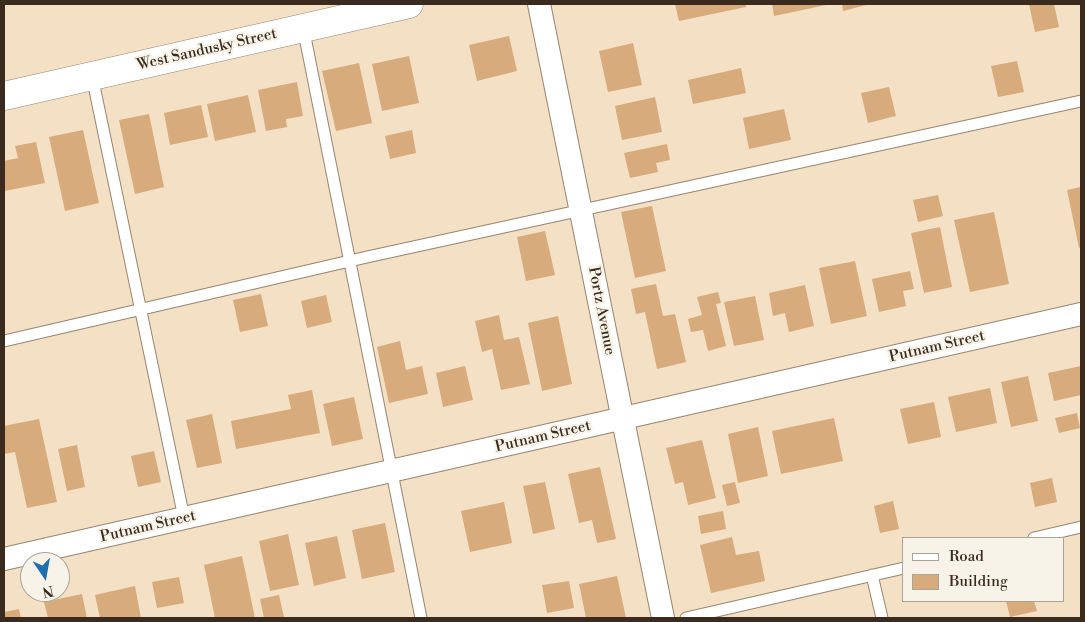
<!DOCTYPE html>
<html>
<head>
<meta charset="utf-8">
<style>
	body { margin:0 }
	#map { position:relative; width:1085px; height:622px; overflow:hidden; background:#f3e0c5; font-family:"Libre Bodoni",serif }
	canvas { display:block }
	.frame { position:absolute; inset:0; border:5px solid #3b2a1e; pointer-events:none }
	.legend { position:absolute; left:902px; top:537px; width:162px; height:65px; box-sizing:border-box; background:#f7f3e8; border:1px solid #aca397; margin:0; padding:6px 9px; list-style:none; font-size:15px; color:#3b2a1e }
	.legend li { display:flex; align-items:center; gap:10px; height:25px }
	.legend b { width:25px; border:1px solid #aca397 }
	.north { position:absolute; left:20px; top:552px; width:50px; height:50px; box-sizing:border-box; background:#f7f3e8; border:1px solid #aca397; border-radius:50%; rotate:168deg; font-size:14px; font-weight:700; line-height:20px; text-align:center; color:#3b2a1e }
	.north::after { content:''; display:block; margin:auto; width:18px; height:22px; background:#1f6fb2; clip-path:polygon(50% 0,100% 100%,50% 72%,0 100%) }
</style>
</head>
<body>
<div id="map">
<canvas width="1085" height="622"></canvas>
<div class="frame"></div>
<ul class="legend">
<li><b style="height:6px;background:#fff"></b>Road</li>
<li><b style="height:14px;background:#d8ab7d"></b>Building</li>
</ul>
<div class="north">N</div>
</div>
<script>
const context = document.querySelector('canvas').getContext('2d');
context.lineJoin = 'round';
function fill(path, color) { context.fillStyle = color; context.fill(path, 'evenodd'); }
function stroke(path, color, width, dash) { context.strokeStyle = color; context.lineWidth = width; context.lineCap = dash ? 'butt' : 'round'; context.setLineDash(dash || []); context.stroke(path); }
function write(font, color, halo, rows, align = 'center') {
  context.font = font + ' "Libre Bodoni",serif'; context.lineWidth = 4.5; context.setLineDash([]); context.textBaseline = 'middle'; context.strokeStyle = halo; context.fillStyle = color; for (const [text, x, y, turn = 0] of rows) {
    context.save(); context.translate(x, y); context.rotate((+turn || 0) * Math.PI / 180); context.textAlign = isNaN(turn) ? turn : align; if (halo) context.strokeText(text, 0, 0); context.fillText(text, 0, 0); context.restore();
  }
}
fill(new Path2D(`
	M675,4H746V7L679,21Z
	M772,4H826V5L774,16Z
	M842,4H870L843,11Z
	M1029,4H1054L1059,27L1035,32Z
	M509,36L517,71L477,81L469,45Z
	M633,43L642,85L608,92L599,51Z
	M409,56L419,103L382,111L372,64Z
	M1017,61L1024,92L998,97L991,66Z
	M359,63L372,123L336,131L322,71Z
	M741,68L746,93L693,104L688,80Z
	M297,82L303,116L286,119L287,127L266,131L258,90Z
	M889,87L896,116L868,123L861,93Z
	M248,95L256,132L215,141L207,104Z
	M655,97L662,132L622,140L615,106Z
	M201,105L208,137L170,145L164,113Z
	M784,109L791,140L749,149L743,118Z
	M149,114L164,187L135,194L119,120Z
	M83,130L99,203L65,211L49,137Z
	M412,130L416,153L390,159L385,136Z
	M36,142L45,183L5,191L4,161L18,158L15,146Z
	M667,144L670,160L656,163L658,172L630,178L624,153Z
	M1081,187V247L1079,248L1067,190Z
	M938,195L943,216L918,222L913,200Z
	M652,206L666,271L635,278L621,212Z
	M994,212L1009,284L970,292L954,220Z
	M940,227L952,287L924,293L911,233Z
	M545,231L555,275L526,281L517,237Z
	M855,261L867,316L831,324L819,268Z
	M910,271L914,289L903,291L906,306L879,312L872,279Z
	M656,284L663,316L675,314L686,362L657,369L645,312L636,314L631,289Z
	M805,285L814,326L789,332L785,313L773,316L769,293Z
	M718,292L721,303L716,304L726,346L708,351L703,330L691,332L688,319L702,315L697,297Z
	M261,294L268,326L240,332L233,300Z
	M326,295L332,322L307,328L301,301Z
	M755,296L764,340L734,346L724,302Z
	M499,315L504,340L519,337L530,384L501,390L492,349L482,352L475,321Z
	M558,316L572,384L542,391L528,323Z
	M400,341L406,370L422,366L428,394L389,403L377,347Z
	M465,366L473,400L443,407L436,373Z
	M1081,366V395L1054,401L1048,373Z
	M1028,376L1038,421L1011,427L1001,382Z
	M990,388L997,423L956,432L948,397Z
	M312,390L320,433L236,449L231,421L291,409L288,395Z
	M354,397L363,439L332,446L323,404Z
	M934,402L941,437L908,444L900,409Z
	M1077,413L1080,428L1059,433L1055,418Z
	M212,414L222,463L197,468L186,420Z
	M834,418L843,461L781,474L772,431Z
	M39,419L57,502L27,508L15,452L4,454V426Z
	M758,427L768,476L738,483L728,434Z
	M702,440L716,498L688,505L683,482L675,484L666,448Z
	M77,445L85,487L67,491L58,449Z
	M154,451L161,482L138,487L131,456Z
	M600,467L616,539L597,543L592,520L579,523L568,474Z
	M1052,478L1057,502L1035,507L1030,483Z
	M545,482L555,529L533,534L523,486Z
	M735,482L740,503L727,506L722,485Z
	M893,501L899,529L880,533L874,506Z
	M504,502L512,543L470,552L461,511Z
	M723,511L726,529L701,534L698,516Z
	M385,523L395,572L362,579L352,530Z
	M288,534L299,585L270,591L259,541Z
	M337,536L346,578L314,586L305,543Z
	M732,537L736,555L759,551L765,581L711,593L700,545Z
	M242,556L255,618H215L204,565Z
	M617,576L626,618H586L579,584Z
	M179,577L184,603L157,608L152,582Z
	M569,581L574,608L547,613L542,585Z
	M135,586L141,618H100L95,595Z
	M82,594L87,618H48L44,602Z
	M279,595L284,617L264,618L260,599Z
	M1006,601H1034L1037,611L1010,617Z
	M19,609L21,618H4V612Z`), '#d8ab7d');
const lane = new Path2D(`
	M303,27L421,618
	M92,76L184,518
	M4,341L367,257L1081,101
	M1034,538L1081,527
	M872,575L882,618
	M686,618L904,568`);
const street = new Path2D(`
	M539,4L663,618
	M4,559L1081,314`);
const secondary = new Path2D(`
	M4,96L409,4`);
stroke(lane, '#978572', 13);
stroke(street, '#978572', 24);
stroke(secondary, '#978572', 29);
stroke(lane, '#fff', 11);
stroke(street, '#fff', 22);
stroke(secondary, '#fff', 28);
write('15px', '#3b2a1e', '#f7f3e8', [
	["West Sandusky Street",207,50,-13],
	["Portz Avenue",601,311,79],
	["Putnam Street",937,347,-13],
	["Putnam Street",543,437,-13],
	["Putnam Street",148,527,-13]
]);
</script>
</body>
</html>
